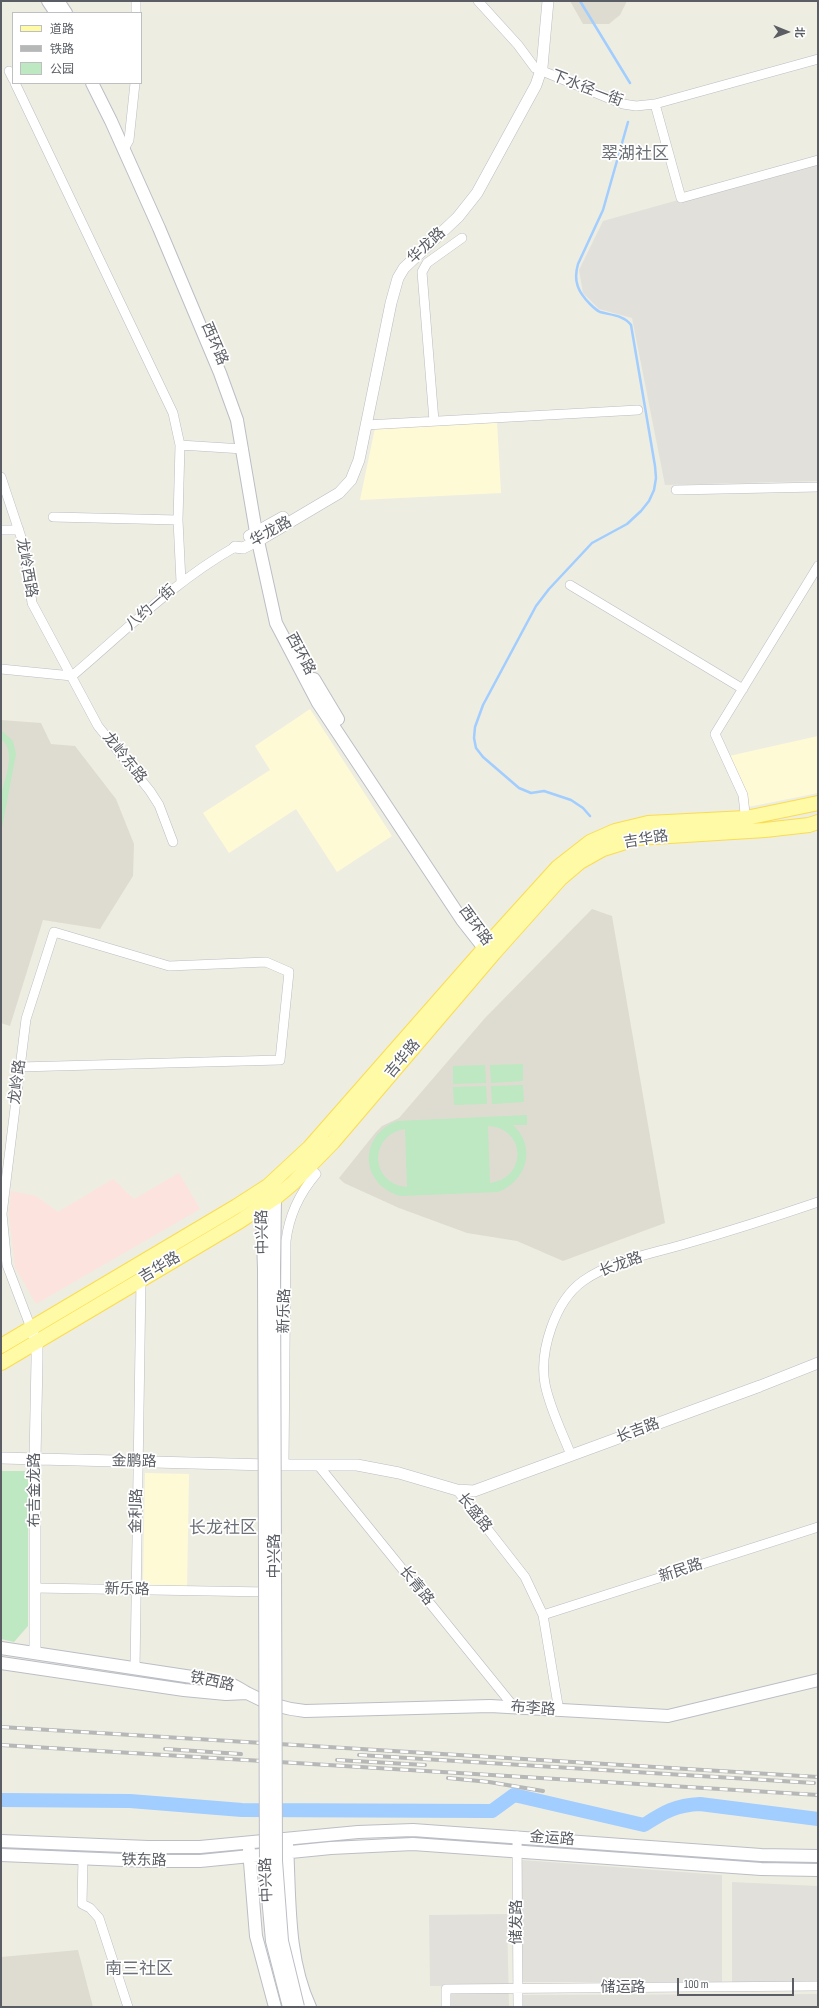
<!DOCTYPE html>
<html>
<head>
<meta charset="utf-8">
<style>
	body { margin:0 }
	#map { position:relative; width:819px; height:2008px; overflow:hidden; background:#eeede2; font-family:"Sofia Sans Condensed","Noto Sans SC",sans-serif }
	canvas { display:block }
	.frame { position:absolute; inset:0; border:2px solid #5a5e64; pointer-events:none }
	.legend { position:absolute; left:12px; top:12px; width:130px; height:72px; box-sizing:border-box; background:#fff; border:1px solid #bdbfc1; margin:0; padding:5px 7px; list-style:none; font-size:12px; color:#5a5e64 }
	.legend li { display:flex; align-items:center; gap:8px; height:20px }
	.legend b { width:20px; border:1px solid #bdbfc1 }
	.north { position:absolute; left:767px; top:12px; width:40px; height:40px; -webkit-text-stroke:3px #fff; paint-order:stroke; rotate:91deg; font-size:11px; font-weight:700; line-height:16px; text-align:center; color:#5a5e64 }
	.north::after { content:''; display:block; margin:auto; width:14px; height:18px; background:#5a5e64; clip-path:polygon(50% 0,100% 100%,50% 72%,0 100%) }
	.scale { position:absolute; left:677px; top:1978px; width:117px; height:18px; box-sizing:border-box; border:2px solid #5a5e64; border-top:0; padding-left:5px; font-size:12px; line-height:14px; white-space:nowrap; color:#5a5e64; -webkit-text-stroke:3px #fff; paint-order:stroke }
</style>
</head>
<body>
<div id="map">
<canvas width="819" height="2008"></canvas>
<div class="frame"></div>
<ul class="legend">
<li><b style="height:5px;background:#fffaa6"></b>道路</li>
<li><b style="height:5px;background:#b6b7b7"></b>铁路</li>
<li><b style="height:11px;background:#bde8c1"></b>公园</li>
</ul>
<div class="north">北</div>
<div class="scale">100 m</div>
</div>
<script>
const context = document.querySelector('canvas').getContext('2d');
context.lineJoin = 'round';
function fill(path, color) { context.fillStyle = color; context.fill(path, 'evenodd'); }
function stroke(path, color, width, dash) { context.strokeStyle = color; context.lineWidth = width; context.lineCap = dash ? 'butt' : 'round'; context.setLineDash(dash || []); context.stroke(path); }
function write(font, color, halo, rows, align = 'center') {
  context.font = font + ' "Sofia Sans Condensed","Noto Sans SC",sans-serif'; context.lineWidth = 3.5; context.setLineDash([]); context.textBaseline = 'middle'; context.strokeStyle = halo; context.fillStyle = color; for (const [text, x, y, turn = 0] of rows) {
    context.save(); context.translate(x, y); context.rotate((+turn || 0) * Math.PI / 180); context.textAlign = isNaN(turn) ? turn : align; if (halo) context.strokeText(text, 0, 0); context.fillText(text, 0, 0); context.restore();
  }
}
fill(new Path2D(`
	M497,422L501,493L360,500L375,428Z
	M310,709L392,836L337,872L296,809L229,853L203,813L270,770L255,746Z
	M818,736V793L748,807L729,756Z
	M145,1473L189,1474L187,1587L143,1586Z`), '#fffad6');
fill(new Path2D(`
	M818,161V481L665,485L632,318L599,309L583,293L579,270L603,221Z
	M522,1860L722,1875V1982H522Z
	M732,1882L818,1886V1982H732Z
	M507,1914L509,2007H443V1986H430L429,1915Z
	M818,1994V2007H522V1995Z`), '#e2e0da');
fill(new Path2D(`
	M570,1H627L620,15L609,24H583Z
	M1,720L41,723L51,744L75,746L116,799L134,844L133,876L100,929L43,920L10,1026L1,1023Z
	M592,909L612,916L665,1223L563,1261L517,1241L467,1233L399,1208L344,1183L339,1178L376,1132L382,1126L399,1118L485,1018Z
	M78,1950L93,2007H1V1957Z`), '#dedcd1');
fill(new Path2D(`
	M179,1173L200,1209L36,1304L15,1267L9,1214L11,1191L36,1196L58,1212L113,1179L134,1199Z`), '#fde3dd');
fill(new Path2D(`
	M1,730L13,741L16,754L1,833C1,822 0,809 1,798C3,780 18,753 1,739Z
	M523,1064V1081L491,1083L490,1065Z
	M485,1065L486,1083L453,1084V1066Z
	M523,1085L524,1102L492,1104L491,1086Z
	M486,1086L487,1104L454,1105L453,1087Z
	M527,1115V1125H513C537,1147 527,1181 498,1192L400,1196C360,1184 358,1136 397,1121ZM488,1126C526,1128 528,1178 490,1183ZM405,1129V1130L407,1187C370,1184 368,1135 405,1129Z
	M1,1471H28V1626L14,1642L1,1639Z`), '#bde8c1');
stroke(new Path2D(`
	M580,1L630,83
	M590,816L583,808L571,800L544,791L531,793L519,788L483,757L476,748L474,738L475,727L483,705L536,606L549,589L592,543L627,524L641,511L649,501L654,490L656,478L655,466L631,325C624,315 610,315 600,312C596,310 593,307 590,304C578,292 573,281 578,264L603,210L628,122`), '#a1cdff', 2.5);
stroke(new Path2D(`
	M1,1800L130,1801L242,1810L492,1811L514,1795L644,1825C664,1812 676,1805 700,1804L818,1819`), '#a1cdff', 14);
const minor = new Path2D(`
	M478,1L518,45L535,68L623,104L636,106L655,104L818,59
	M136,13V1
	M9,71L13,79
	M15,83L173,413L180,445L178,520L181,582
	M655,104L681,198L818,160
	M124,149L129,140L135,83
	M434,421L422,272L427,263L462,238
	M366,425L638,410
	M180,445L243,449
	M1,477L25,549L32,603L98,726L150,791L159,805L173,842
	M676,490L818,487
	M53,517L178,520
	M1,530H19
	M570,585L743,689
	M1,669L72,676
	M72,676C125,631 175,581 235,547
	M746,822L743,795L715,734L818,566
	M19,1067L280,1060L289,972L266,962L169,966L54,932L26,1019L2,1214L7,1265L31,1328
	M571,1455C562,1432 550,1409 545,1384C539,1351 555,1301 583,1281C613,1260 651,1254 685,1244C730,1231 774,1217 818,1202
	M284,1465L286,1241C289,1215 299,1194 316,1174L309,1167
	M318,1465L514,1707
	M457,1490L525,1577L543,1615L559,1711
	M35,1588L268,1592
	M543,1615L818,1527
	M135,1669L141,1280
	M517,1836L518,2007
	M83,1858L82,1904L90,1908L99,1918L128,2007
	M446,2007V1989L818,1986`);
const tertiary = new Path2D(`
	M249,536L283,517
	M235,547L243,548L263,538L339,493L351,480L359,460L391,303L398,278L404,268L458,217L477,193L536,85L542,67L548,1
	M34,1336L37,1342V1360L35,1459V1653
	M1,1458L268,1465H357L399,1473L457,1490L474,1491L760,1386L818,1363`);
const secondary = new Path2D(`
	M48,1L56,13
	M58,1L66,13
	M92,83L111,121L159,228L220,373L237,420L256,532L276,623L318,703L462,920L484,948L493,953
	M314,679L338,719
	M272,1192L275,1198L274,1268
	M264,1269L262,1207L264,1198
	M1,1648L225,1682C234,1684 239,1689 247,1693C265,1703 285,1709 305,1711L490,1706L668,1716L818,1680
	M1,1663L184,1690L226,1694L247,1693
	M1,1841L148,1847H200L358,1832L413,1830L761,1855L818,1856
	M287,1845C290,1899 287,1958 310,2007
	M249,1850L256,1936L275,2007
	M1,1855L148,1861H200L331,1848L413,1844L761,1869L818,1870`);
const primary = new Path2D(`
	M1,1346L237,1206L268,1186L309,1148L489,943L558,867L590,842L615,831L648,823L746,818L818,803
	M1,1363L240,1221L275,1198L293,1183L333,1142L494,953L560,879L580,862L603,849L638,838L765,830L809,825L818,822`);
stroke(minor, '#babcc2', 10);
stroke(tertiary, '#babcc2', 12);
stroke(secondary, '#bbbec5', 14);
stroke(primary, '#fadc50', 16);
stroke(minor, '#fff', 9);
stroke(tertiary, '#fff', 11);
stroke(secondary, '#fff', 12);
stroke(primary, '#fffaa6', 14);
const rail = new Path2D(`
	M1,1727L818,1777
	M1,1745L818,1795
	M165,1749L241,1754
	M359,1755L814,1783
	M337,1760L425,1765
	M448,1778L489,1782L543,1791`);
stroke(rail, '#b6b7b7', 4);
stroke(rail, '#fff', 2.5, [8]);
const secondaryBridge = new Path2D(`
	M274,1268L276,1861L282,1941L298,2007
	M264,1269L266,1874L272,1941L289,2007`);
stroke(secondaryBridge, '#bbbec5', 14, []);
stroke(secondaryBridge, '#fff', 12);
write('15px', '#5a5e64', '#fff', [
	["下水径一街",587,89,21],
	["华龙路",427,246,-43],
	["西环路",214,344,67],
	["华龙路",271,532,-29],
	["龙岭西路",26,568,80],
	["八约一街",151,608,-41],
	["西环路",300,654,62],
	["龙岭东路",124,758,51],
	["吉华路",646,840,-9],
	["西环路",475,926,54],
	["吉华路",403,1059,-50],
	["龙岭路",18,1082,-83],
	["中兴路",263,1232,-91],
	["长龙路",621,1265,-20],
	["吉华路",160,1268,-31],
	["新乐路",285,1311,-89],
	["长吉路",638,1431,-20],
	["金鹏路",134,1462,1],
	["布吉金龙路",35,1490,-90],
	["金利路",137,1511,-89],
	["长盛路",474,1513,51],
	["中兴路",275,1556,-90],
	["新民路",681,1571,-18],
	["长青路",416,1586,51],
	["新乐路",127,1590,1],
	["铁西路",212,1682,12],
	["布李路",533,1709,4],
	["金运路",552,1839,4],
	["铁东路",144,1861,1],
	["中兴路",267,1880,-92],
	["储发路",517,1922,-90],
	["储运路",623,1988]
]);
write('17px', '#6b7076', '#fff', [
	["翠湖社区",635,155],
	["长龙社区",223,1529],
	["南三社区",139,1970]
]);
</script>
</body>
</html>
